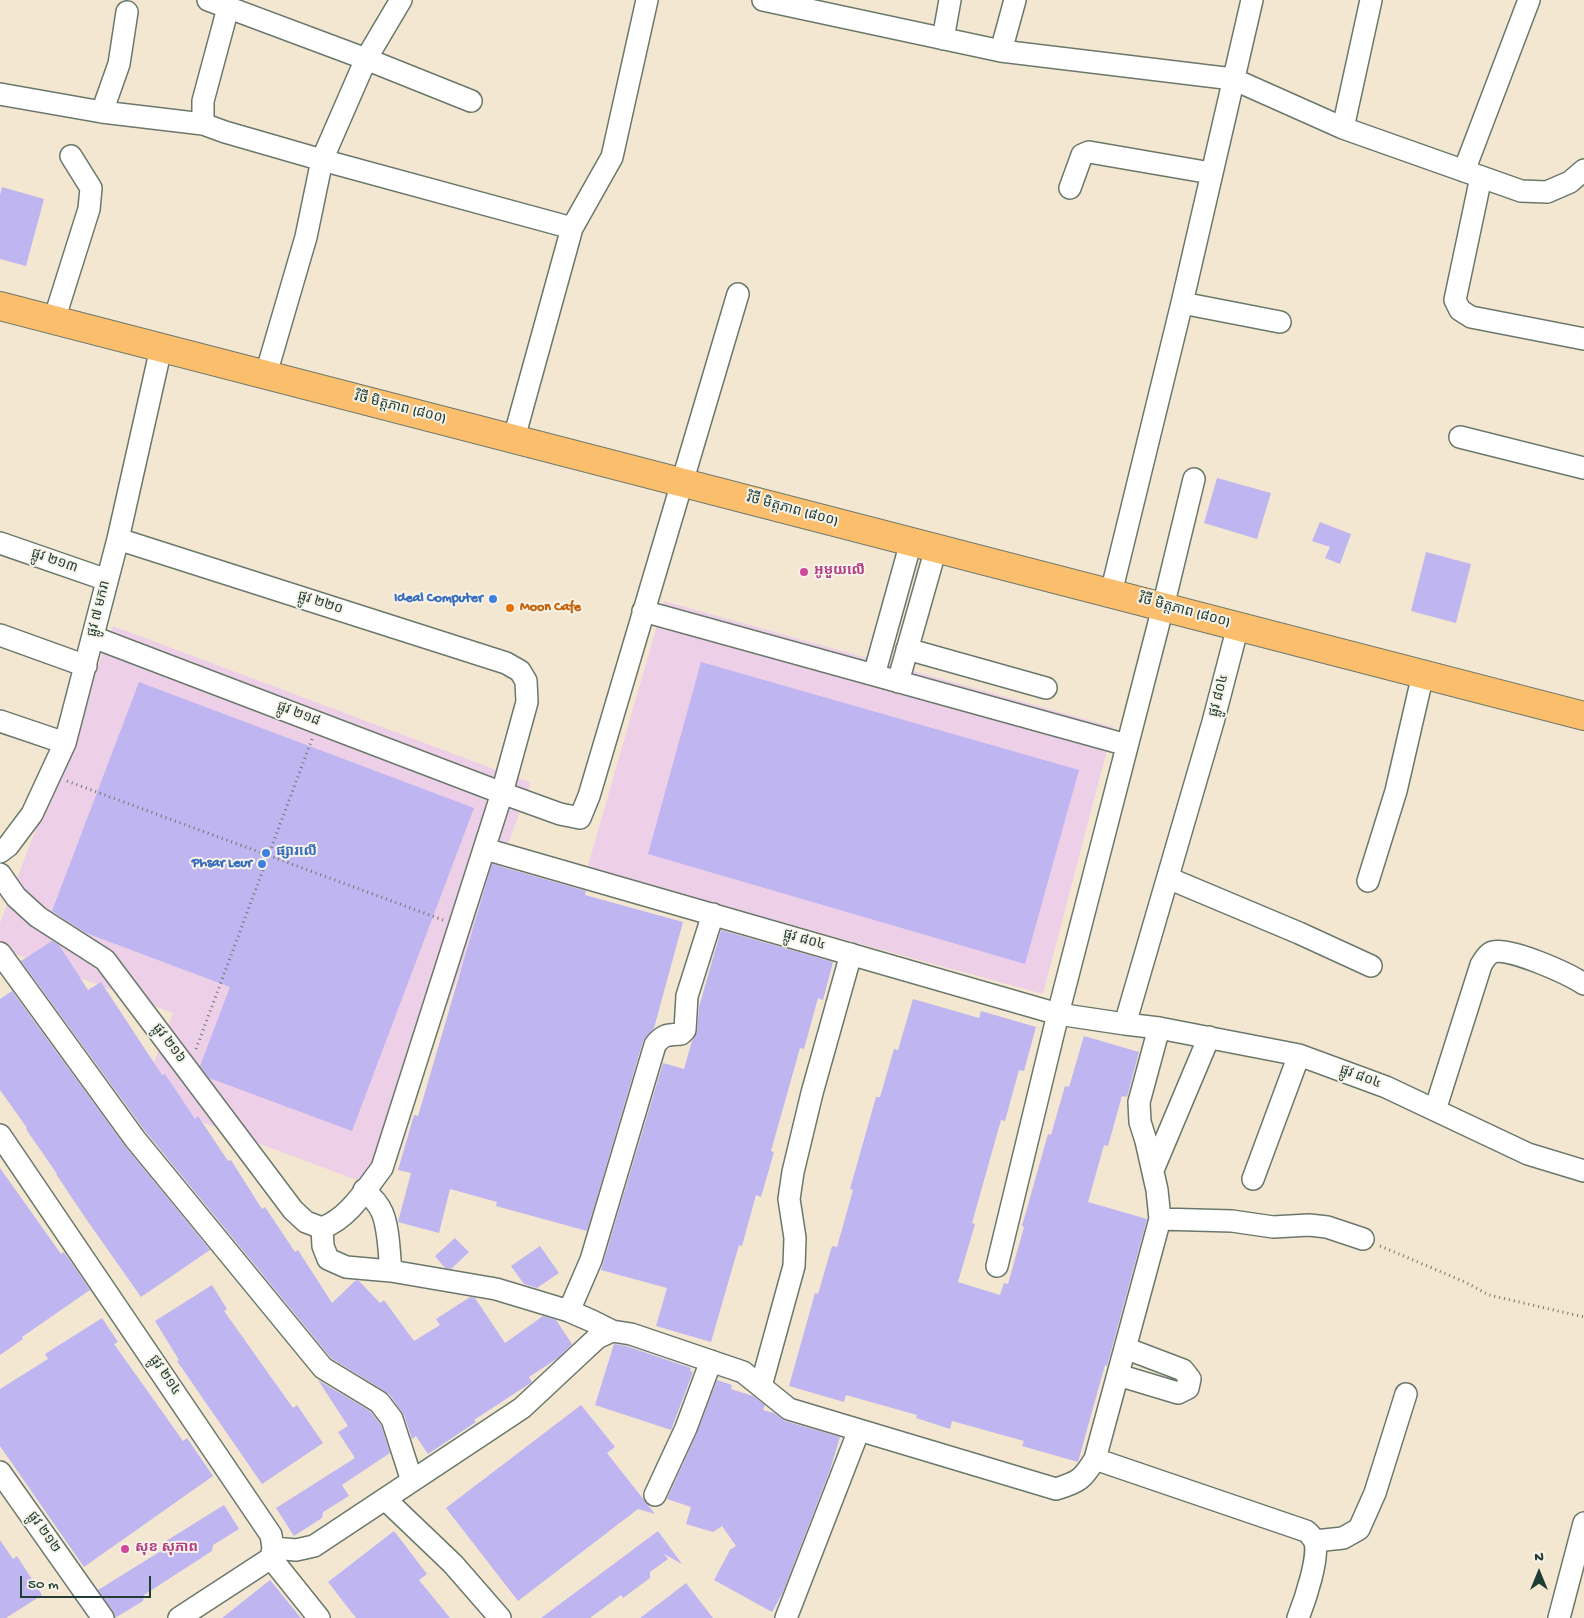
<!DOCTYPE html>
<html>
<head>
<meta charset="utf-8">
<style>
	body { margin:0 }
	#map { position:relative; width:1584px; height:1618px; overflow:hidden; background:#f4e7d1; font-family:"Gochi Hand",sans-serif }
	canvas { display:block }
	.north { position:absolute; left:1514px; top:1548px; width:50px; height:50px; -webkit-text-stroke:4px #f7f3e8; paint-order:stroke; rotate:0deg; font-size:14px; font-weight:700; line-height:20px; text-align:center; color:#1f3d34 }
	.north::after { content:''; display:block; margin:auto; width:18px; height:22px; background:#1f3d34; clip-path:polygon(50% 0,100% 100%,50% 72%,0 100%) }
	.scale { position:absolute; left:20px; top:1576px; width:131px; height:22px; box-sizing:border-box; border:2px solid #1f3d34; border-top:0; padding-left:6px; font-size:15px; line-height:18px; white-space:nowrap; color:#1f3d34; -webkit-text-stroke:4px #f7f3e8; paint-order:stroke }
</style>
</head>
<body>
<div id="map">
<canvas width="1584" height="1618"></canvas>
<div class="north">N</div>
<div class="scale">50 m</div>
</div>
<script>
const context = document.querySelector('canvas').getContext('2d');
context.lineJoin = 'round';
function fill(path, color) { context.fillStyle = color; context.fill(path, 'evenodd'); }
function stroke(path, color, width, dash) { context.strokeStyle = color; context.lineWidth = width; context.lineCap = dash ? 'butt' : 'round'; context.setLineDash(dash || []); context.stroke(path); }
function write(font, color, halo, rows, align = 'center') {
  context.font = font + ' "Gochi Hand","Noto Sans Khmer",sans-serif'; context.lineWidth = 4; context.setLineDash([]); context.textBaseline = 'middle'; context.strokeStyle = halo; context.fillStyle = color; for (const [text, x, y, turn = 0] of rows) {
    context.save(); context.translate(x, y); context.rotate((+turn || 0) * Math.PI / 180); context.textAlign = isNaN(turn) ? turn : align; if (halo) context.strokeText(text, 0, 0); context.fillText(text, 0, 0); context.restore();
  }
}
fill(new Path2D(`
	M664,601L1113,727L1043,994L587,869Z
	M113,626L531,783L378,1188L140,1099L173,1013L0,948V923Z`), '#edd0e8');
fill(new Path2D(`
	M2,187L44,199L26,266L0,259V195Z
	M1217,478L1271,493L1257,539L1204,523Z
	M1320,522L1351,534L1340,564L1325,558L1330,547L1312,541Z
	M1426,552L1471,564L1456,623L1411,611Z
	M701,662L1079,770L1025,964L648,854Z
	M139,682L474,808L352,1131L209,1078L200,1066L230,987L86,933L52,911Z
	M492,864L586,891L585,895L683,922L654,1028L643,1041L587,1231L496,1206L497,1202L450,1189L439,1233L398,1222L411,1173L398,1170L414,1115L418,1116Z
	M721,930L833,962L823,1000L818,998L804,1049L800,1048L771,1151L774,1152L761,1197L756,1195L742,1246L739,1245L711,1342L656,1326L667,1288L601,1270L663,1063L684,1069L692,1041L697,1031L699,1007Z
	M52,941L59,945L88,990L101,982L162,1075L165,1074L195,1119L198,1116L228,1161L231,1160L262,1209L265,1207L295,1252L298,1250L332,1303L356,1280L359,1281L380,1303L384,1300L414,1341L440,1325L436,1319L470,1297L475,1298L505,1343L543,1316L556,1320L572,1344L558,1358L529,1377L532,1382L529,1384L474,1420L476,1422L428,1454L416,1436L412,1439L404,1415L389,1394L331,1358L145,1131L21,961Z
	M12,991L125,1146L210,1250L141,1297L84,1216L56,1174H57L26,1129L27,1128L0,1090V999Z
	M913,999L979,1018L981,1011L1036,1027L1024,1071L1019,1070L1005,1121L1001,1120L972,1223L975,1224L958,1282L1000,1295L1004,1283L1008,1284L1024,1227L1022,1226L1048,1134L1051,1135L1065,1086L1069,1087L1084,1036L1139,1052L1127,1097L1122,1096L1108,1146L1104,1145L1088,1202L1147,1219L1107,1366L1105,1365L1078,1462L1022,1446L1024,1441L952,1421L950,1429L916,1418L917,1415L846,1395L844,1402L789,1386L815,1293L818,1294L832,1246L837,1247L853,1190L850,1189L876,1097H880L894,1049L898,1050Z
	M0,1168L61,1254L64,1252L90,1290L22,1337L23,1339L0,1355Z
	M455,1238L469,1252L451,1269L445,1268L435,1256Z
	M540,1246L559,1273L537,1288L524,1284L511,1266Z
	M212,1285L227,1309L224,1311L293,1408L297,1405L323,1443L262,1484L177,1361L179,1360L155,1321Z
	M102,1318L118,1342L114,1344L183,1441L187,1438L213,1476L84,1567L0,1446V1389L48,1359L45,1354Z
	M614,1344L626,1346L691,1368L690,1371L693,1372L671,1430L595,1405Z
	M318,1380L370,1411L381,1425L390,1453L342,1485L349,1496L323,1512L322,1518L294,1536L276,1508L355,1458L338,1432L348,1426Z
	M717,1380L732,1385L731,1389L753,1396L765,1405L763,1410L774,1413L785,1421L840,1437L830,1470L783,1592L772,1612L714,1580L730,1550L736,1546L722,1526L713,1532L686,1524L691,1507L667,1499L697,1433Z
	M581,1405L615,1447L607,1453L655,1514L638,1509L518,1601L446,1508Z
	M224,1505L239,1529L213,1545L212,1551L144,1595L143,1601L115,1618L113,1611L98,1590L169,1546L166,1541Z
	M394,1531L427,1574L419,1580L450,1618H356L328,1582Z
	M658,1531L682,1564L664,1554L668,1559L650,1572V1578L623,1598L621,1595L590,1618H541Z
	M0,1540L13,1559L17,1556L42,1595L6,1618H0Z
	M270,1580L301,1618H222Z
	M686,1583L713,1618H640L664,1600Z`), '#bfb5f0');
const minor = new Path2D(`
	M208,0L366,59L471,101
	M763,0L1001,51L1233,79L1343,128L1521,191L1547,192L1570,182L1584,170
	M943,39L950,0
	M1001,51L1015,0
	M0,94L102,112L203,124L225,132L322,160L572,228
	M102,112L119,64L127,12
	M203,124V101L228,8
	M1343,128L1371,0
	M1464,171L1529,0
	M1481,177L1455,300L1460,310L1471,317L1584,339
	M1070,188L1082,155L1089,152L1211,173
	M1182,303L1280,322
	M54,320L89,209L91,188L71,156
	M266,374L306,237L322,160L366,59L401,0
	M1460,437L1584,468
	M514,438L572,228L612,157L647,0
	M118,539L506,663L520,671L526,681L527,702L502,793L382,1168C365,1190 349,1218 322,1228
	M0,543L107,580
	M1111,593L1182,303L1252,0
	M643,611L1127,745
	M0,635L86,666
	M93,637L502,793L560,814L580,818L589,796L738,294
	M907,649L1046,688
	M874,675L911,542
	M898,682L936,548
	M0,721L65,743
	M485,849L1058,1014L1125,1024L1159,1028L1299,1055L1386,1087L1528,1154L1584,1171
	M0,852L8,846L32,814L65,743L118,539L161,348
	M0,874L16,897L38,917L105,960L293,1210L306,1222L322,1228
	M1168,878L1299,933L1371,966
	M1368,881L1396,791L1423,674
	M713,914L687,996L685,1030L681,1034C668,1035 663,1034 655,1045L591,1260L569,1311L592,1321L612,1331L631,1334L743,1372L789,1409L1056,1489C1079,1482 1083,1479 1095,1459L1160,1219L1157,1190L1146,1141L1140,1122L1139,1102L1159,1028
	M0,953L135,1139L323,1368L379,1402L392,1419L412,1481
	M1125,1024L1213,722L1238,626
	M1435,1110L1481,965C1484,960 1487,954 1493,952C1510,947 1569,974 1584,984
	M0,1135L271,1535L273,1548L271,1558
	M1153,1170L1209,1037
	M1253,1179L1299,1055
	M364,1190C371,1196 378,1203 382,1212C389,1228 389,1253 391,1271
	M1160,1219L1232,1221L1273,1227L1309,1225L1327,1227L1363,1239
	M322,1228L323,1246L328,1259L346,1267L391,1271L496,1289L569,1311
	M997,1266L1058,1014L1163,607L1194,479
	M1118,1375L1178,1393L1188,1388L1190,1379L1183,1370L1125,1348
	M761,1386L794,1266L795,1238L789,1199L793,1172L812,1093L851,954
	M1095,1459L1306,1531C1309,1533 1312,1537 1314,1540C1321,1554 1304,1603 1298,1618
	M0,1472L103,1618
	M655,1495L686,1428L711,1361
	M385,1499L453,1564L500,1618
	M1315,1541L1343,1538L1359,1529L1375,1493L1406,1394
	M273,1548L296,1550L314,1546L522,1408L597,1338L612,1331
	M271,1558L319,1618
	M179,1618L271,1558
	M786,1618L859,1430
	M1559,1618L1584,1523`);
const major = new Path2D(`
	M0,306L1584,716`);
stroke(minor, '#6a786b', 24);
stroke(major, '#6a786b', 30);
stroke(new Path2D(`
	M67,781L443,920
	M196,1049L312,739
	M1380,1246L1465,1282L1489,1295L1584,1317`), '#6a786b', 3, [1, 4]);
stroke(minor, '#fff', 21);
stroke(major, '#fabe6d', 28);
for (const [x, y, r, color] of [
	[804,572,5,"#d1479c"],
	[493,599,5,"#3f7fe0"],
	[510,608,5,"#e8710a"],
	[266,853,5,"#3f7fe0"],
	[262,864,5,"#3f7fe0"],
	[125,1549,5,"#d1479c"]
]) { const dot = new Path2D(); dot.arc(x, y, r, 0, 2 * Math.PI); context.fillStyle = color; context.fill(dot); stroke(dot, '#f7f3e8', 2); }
write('14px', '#1f3d34', '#f7f3e8', [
	["វិថី មិត្តភាព (៨០០)",400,409,14],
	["វិថី មិត្តភាព (៨០០)",792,511,15],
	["ផ្លូវ ២១៣",54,562,19],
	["ផ្លូវ ២២០",320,604,18],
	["ផ្លូវ ៧ មករា",100,609,-76],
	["វិថី មិត្តភាព (៨០០)",1184,612,15],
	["ផ្លូវ ៨០៤",1220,696,-76],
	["ផ្លូវ ២១៨",298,715,21],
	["ផ្លូវ ៨០៤",804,941,16],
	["ផ្លូវ ២១៦",168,1044,53],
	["ផ្លូវ ៨០៤",1360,1078,21],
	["ផ្លូវ ២១៤",164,1376,56],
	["ផ្លូវ ២១២",43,1533,55]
]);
write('bold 14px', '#b23c85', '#f7f3e8', [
	["អូមួយលេី",814,572],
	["សុខ សុភាព",135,1549]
], 'left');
write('bold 14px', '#366cbe', '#f7f3e8', [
	["Ideal Computer",483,599],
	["ផ្សារលើ",276,853,"left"],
	["Phsar Leur",252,864]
], 'right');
write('bold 14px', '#c56008', '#f7f3e8', [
	["Moon Cafe",520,608]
], 'left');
</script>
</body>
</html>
